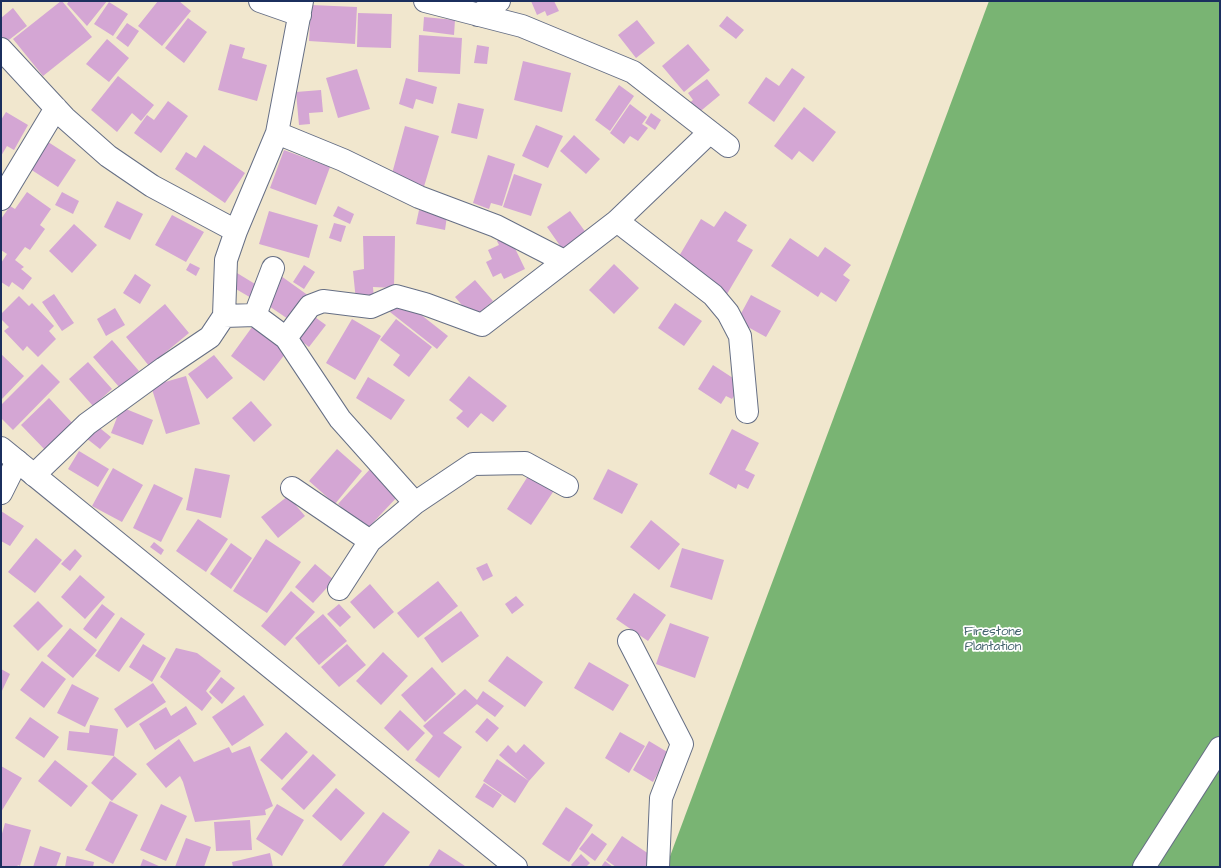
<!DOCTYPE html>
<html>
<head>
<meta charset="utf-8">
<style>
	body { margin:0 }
	#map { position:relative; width:1221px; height:868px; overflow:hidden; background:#f1e7ce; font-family:"Architects Daughter",sans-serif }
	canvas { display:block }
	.frame { position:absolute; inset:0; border:2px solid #1b2f5e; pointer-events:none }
</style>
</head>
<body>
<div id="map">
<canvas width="1221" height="868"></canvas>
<div class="frame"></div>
</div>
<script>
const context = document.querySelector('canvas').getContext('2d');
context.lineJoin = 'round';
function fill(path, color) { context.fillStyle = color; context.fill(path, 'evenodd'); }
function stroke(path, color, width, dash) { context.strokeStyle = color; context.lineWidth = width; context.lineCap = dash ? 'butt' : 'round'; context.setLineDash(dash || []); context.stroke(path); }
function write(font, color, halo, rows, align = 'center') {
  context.font = font + ' "Architects Daughter",sans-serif'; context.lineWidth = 3.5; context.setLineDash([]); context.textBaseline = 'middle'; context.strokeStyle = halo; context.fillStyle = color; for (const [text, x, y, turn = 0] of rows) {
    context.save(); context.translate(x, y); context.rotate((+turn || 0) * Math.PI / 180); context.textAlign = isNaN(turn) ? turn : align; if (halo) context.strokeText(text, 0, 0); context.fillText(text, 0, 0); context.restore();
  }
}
fill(new Path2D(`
	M989,1H1220V867H666Z`), '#79b473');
fill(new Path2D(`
	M61,1H62L92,37L43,76L13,39Z
	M69,1H107L87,26L67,4Z
	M158,1H179L191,11L162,46L138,26Z
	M531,1H554L559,11L547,16L545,11L537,15Z
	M109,2L128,14L113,36L94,24Z
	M311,5L357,7L355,44L309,41Z
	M13,8L27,26L1,46V18Z
	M358,13L392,14L391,48L357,47Z
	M727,16L744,30L736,39L719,26Z
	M424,17L455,20L454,35L423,31Z
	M188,18L207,32L184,63L165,48Z
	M637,20L655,43L636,58L618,35Z
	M127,23L139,31L128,47L116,38Z
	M419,35L462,38L460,74L418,72Z
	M107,39L129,58L109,82L86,64Z
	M230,44L245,48L242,58L267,65L257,101L218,90Z
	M688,44L710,70L684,92L662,66Z
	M477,45L489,47L487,64L474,63Z
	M523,61L571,73L562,112L514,100Z
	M792,68L805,77L774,122L748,103L766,77L779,86Z
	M357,69L370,109L338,118L326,78Z
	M118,76L154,105L141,121L132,113L117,132L91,110Z
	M406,78L437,87L433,104L416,99L413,109L399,104Z
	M707,79L720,95L697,114L688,104L693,100L688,93Z
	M619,85L634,96L610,131L595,120Z
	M321,90L323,112L309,113L310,124L299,125L296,92Z
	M168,101L188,116L161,153L134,133L147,115L154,120Z
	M458,103L484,109L477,139L451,133Z
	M630,104L647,117L642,124L648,128L638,141L630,136L624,144L610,133Z
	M804,107L836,132L813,162L799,151L792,160L774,146Z
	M6,112L28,125L14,150L7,146L1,156V120Z
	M651,113L661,120L655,130L645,123Z
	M536,125L563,136L548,168L522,156Z
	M405,126L439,136L423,190L390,181Z
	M574,135L600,159L586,174L560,151Z
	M45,140L76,160L58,187L27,167Z
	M204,145L245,173L225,203L175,169L186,152L196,158Z
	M284,150L330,167L316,205L270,188Z
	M488,155L515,164L502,206L491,203L489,209L473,203Z
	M514,174L542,184L531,216L503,207Z
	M27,192L51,209L40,225L45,229L30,250L25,247L15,260L24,267L21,269L32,278L23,290L12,282L9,287L1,282V263L7,254L1,250V219L10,206L15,209Z
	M62,192L79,201L73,214L55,205Z
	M117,201L143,214L130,240L104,227Z
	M338,206L354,214L350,224L333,216Z
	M419,210L447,216L445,230L416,224Z
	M269,211L318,225L309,258L259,244Z
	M570,211L587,234L563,250L547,227Z
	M725,211L747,225L737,241L753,250L727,294L675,263L701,219L714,227Z
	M172,215L204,232L186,262L155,245Z
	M334,223L346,226L341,242L329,238Z
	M74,224L97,245L72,273L49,251Z
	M363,236H395L394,288L373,287L374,299L356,301L353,271L364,269Z
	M509,236L525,269L504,279L501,273L493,277L486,262L492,259L488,250L499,245L497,241Z
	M790,238L818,257L825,247L851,265L843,275L850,280L836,302L821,292L818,297L771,266Z
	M190,263L200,268L196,276L186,270Z
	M614,264L639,288L614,314L589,290Z
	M304,265L315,272L304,289L293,282Z
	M237,273L260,287L253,299L229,285Z
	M135,274L151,285L140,304L123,293Z
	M281,276L309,296L291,321L263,302Z
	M475,280L493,301L473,318L455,297Z
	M54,294L74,323L62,331L42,302Z
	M751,295L781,311L766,337L737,321Z
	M19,296L29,306L32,303L54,326L49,331L56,339L38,357L27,346L23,351L4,331L9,327L1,319V314Z
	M401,299L448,336L437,349L390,312Z
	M675,303L702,321L684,346L658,328Z
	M165,304L189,333L149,366L126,337Z
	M115,308L125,325L106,336L97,319Z
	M312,315L326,325L309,347L296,337Z
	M352,319L381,336L355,380L326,363Z
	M396,319L432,347L409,377L393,365L400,355L380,340Z
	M255,323L289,349L264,381L231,356Z
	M112,340L139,371L120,388L93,357Z
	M1,354L24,376L1,400Z
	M214,355L233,378L207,399L188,374Z
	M88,362L112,389L93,406L69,379Z
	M42,364L60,382L13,430L1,418V405Z
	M713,365L736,380L741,385L732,399L726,396L721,404L698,389Z
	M186,376L200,424L166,434L151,386Z
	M469,376L507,406L493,422L481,413L468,428L456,418L463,411L449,400Z
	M368,377L405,400L391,420L356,398Z
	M49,398L76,427L48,453L21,425Z
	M251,401L272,425L254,442L232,418Z
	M121,407L153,420L143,445L111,433Z
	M96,425L111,437L100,449L86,438Z
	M732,429L759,443L745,470L755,475L748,489L738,484L736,489L709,474Z
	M337,449L362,471L335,504L309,481Z
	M79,451L109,469L98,487L68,469Z
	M113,468L143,485L122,522L92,506Z
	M195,468L230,475L221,518L186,510Z
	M371,468L399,495L366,530L338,504Z
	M608,469L638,484L622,514L593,499Z
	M530,473L555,489L531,525L507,509Z
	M154,484L183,498L161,542L133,528Z
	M288,496L305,516L278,538L261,517Z
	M1,511L24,526L10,546L1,541Z
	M198,519L228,539L206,572L176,551Z
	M651,520L680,544L659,570L630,547Z
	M36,538L62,560L35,593L8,572Z
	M266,539L301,562L267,613L233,591Z
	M154,542L164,550L161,555L150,547Z
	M231,543L252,558L231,589L210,574Z
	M682,548L724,560L712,600L670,587Z
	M75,549L82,556L70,571L61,564Z
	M487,563L493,576L483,581L476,568Z
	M315,564L334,580L313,603L295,587Z
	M80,575L105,597L85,619L61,597Z
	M438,581L458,606L418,638L397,613Z
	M370,584L394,612L374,629L350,602Z
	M291,591L315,612L285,646L261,626Z
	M634,593L666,615L648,641L616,619Z
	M516,596L524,605L512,614L505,604Z
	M38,601L63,626L38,651L13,626Z
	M102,604L115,614L96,639L83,629Z
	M339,604L351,617L340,627L327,614Z
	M461,611L479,636L442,663L424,638Z
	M323,614L347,641L319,665L295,638Z
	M121,617L145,634L119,672L95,656Z
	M670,623L709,637L695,678L656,664Z
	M70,628L97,650L73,678L47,656Z
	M143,644L166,658L152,682L129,667Z
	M347,644L366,665L339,687L321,667Z
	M176,648L197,653L221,671L206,691L212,698L202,711L160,677Z
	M383,652L408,676L381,705L356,681Z
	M507,656L543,682L525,707L488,681Z
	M42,661L66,679L44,708L20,690Z
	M589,662L629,685L613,711L574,688Z
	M432,667L456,694L425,722L401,695Z
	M1,669L10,674L1,693Z
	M221,677L235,688L222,704L209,692Z
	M153,683L166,702L127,728L114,709Z
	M72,684L99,698L85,727L57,713Z
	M465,689L477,700L483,691L504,706L495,717L477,704L443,733L462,747L439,778L415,760L433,736L423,726Z
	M244,695L264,725L232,746L212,717Z
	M186,706L197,724L155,750L139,724L166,707L171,716Z
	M400,710L425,733L408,751L384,728Z
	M30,717L59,737L44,758L15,738Z
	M487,718L499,728L487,742L475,732Z
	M90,725L118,729L114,756L67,750L69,731L89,733Z
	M286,732L308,752L282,780L260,760Z
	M620,732L645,746L629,773L605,758Z
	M179,739L194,762L229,747L232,753L250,746L273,806L265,810L266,815L195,822L183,782L180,776L166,788L146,764Z
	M649,741L669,753L653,782L633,770Z
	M524,744L545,763L529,781L499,755L508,745L516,753Z
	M313,754L336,775L304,810L281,789Z
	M114,756L137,774L112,801L91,783Z
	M497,759L529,781L515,803L483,781Z
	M55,760L88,786L71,807L38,781Z
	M1,766L22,778L1,812Z
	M484,783L502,795L493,808L475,797Z
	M336,788L365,813L341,841L312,816Z
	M110,801L138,815L113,864L85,850Z
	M161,804L187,816L166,861L140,850Z
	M277,804L304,820L282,856L256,839Z
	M566,807L593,825L569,862L542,844Z
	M383,812L410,832L383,867H341Z
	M250,820L252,850L216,851L214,822Z
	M5,823L31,830L20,866L18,865L17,867H1V837Z
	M592,833L607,844L595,861L579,849Z
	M622,836L655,858L649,867H616L606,860Z
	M186,838L211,847L204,867H175Z
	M40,846L61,853L56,867H33Z
	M439,849L465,866V867H428Z
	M270,853L273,867H233L232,862Z
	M581,854L590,863L586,867H573L571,865Z
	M67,856L94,862L93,867H65Z
	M143,859L161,867H140Z
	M605,861L613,867H601Z`), '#d4a6d4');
const street = new Path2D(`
	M260,1L300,15
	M425,1L522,26L633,72L728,146
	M478,15L499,1
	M1,49L65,118L108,156L152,186L236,231
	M277,133L343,160L419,197L496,226L564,261
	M1,199L56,108
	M617,221L713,295L728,313L740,336L747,412
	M255,315L273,268
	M224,316L255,315L286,338L340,419L415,503
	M286,338L310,306L323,301L371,307L396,296L425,304L482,325L617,221L710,132
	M34,475L87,424L164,368L210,337L224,316L226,260L236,231L277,133L302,1
	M292,488L370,541
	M1,493L17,461
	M339,589L370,541L415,503L473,464L525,463L567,486
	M629,641L682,744L661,798L658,867`);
const primary = new Path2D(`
	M1,448L516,867
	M1144,867L1220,748`);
stroke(street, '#666f85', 24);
stroke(primary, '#666f85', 24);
stroke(street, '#fff', 22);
stroke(primary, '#fff', 22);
write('13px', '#40606a', '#fff', [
	["Firestone",993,632],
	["Plantation",993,647]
]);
</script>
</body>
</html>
